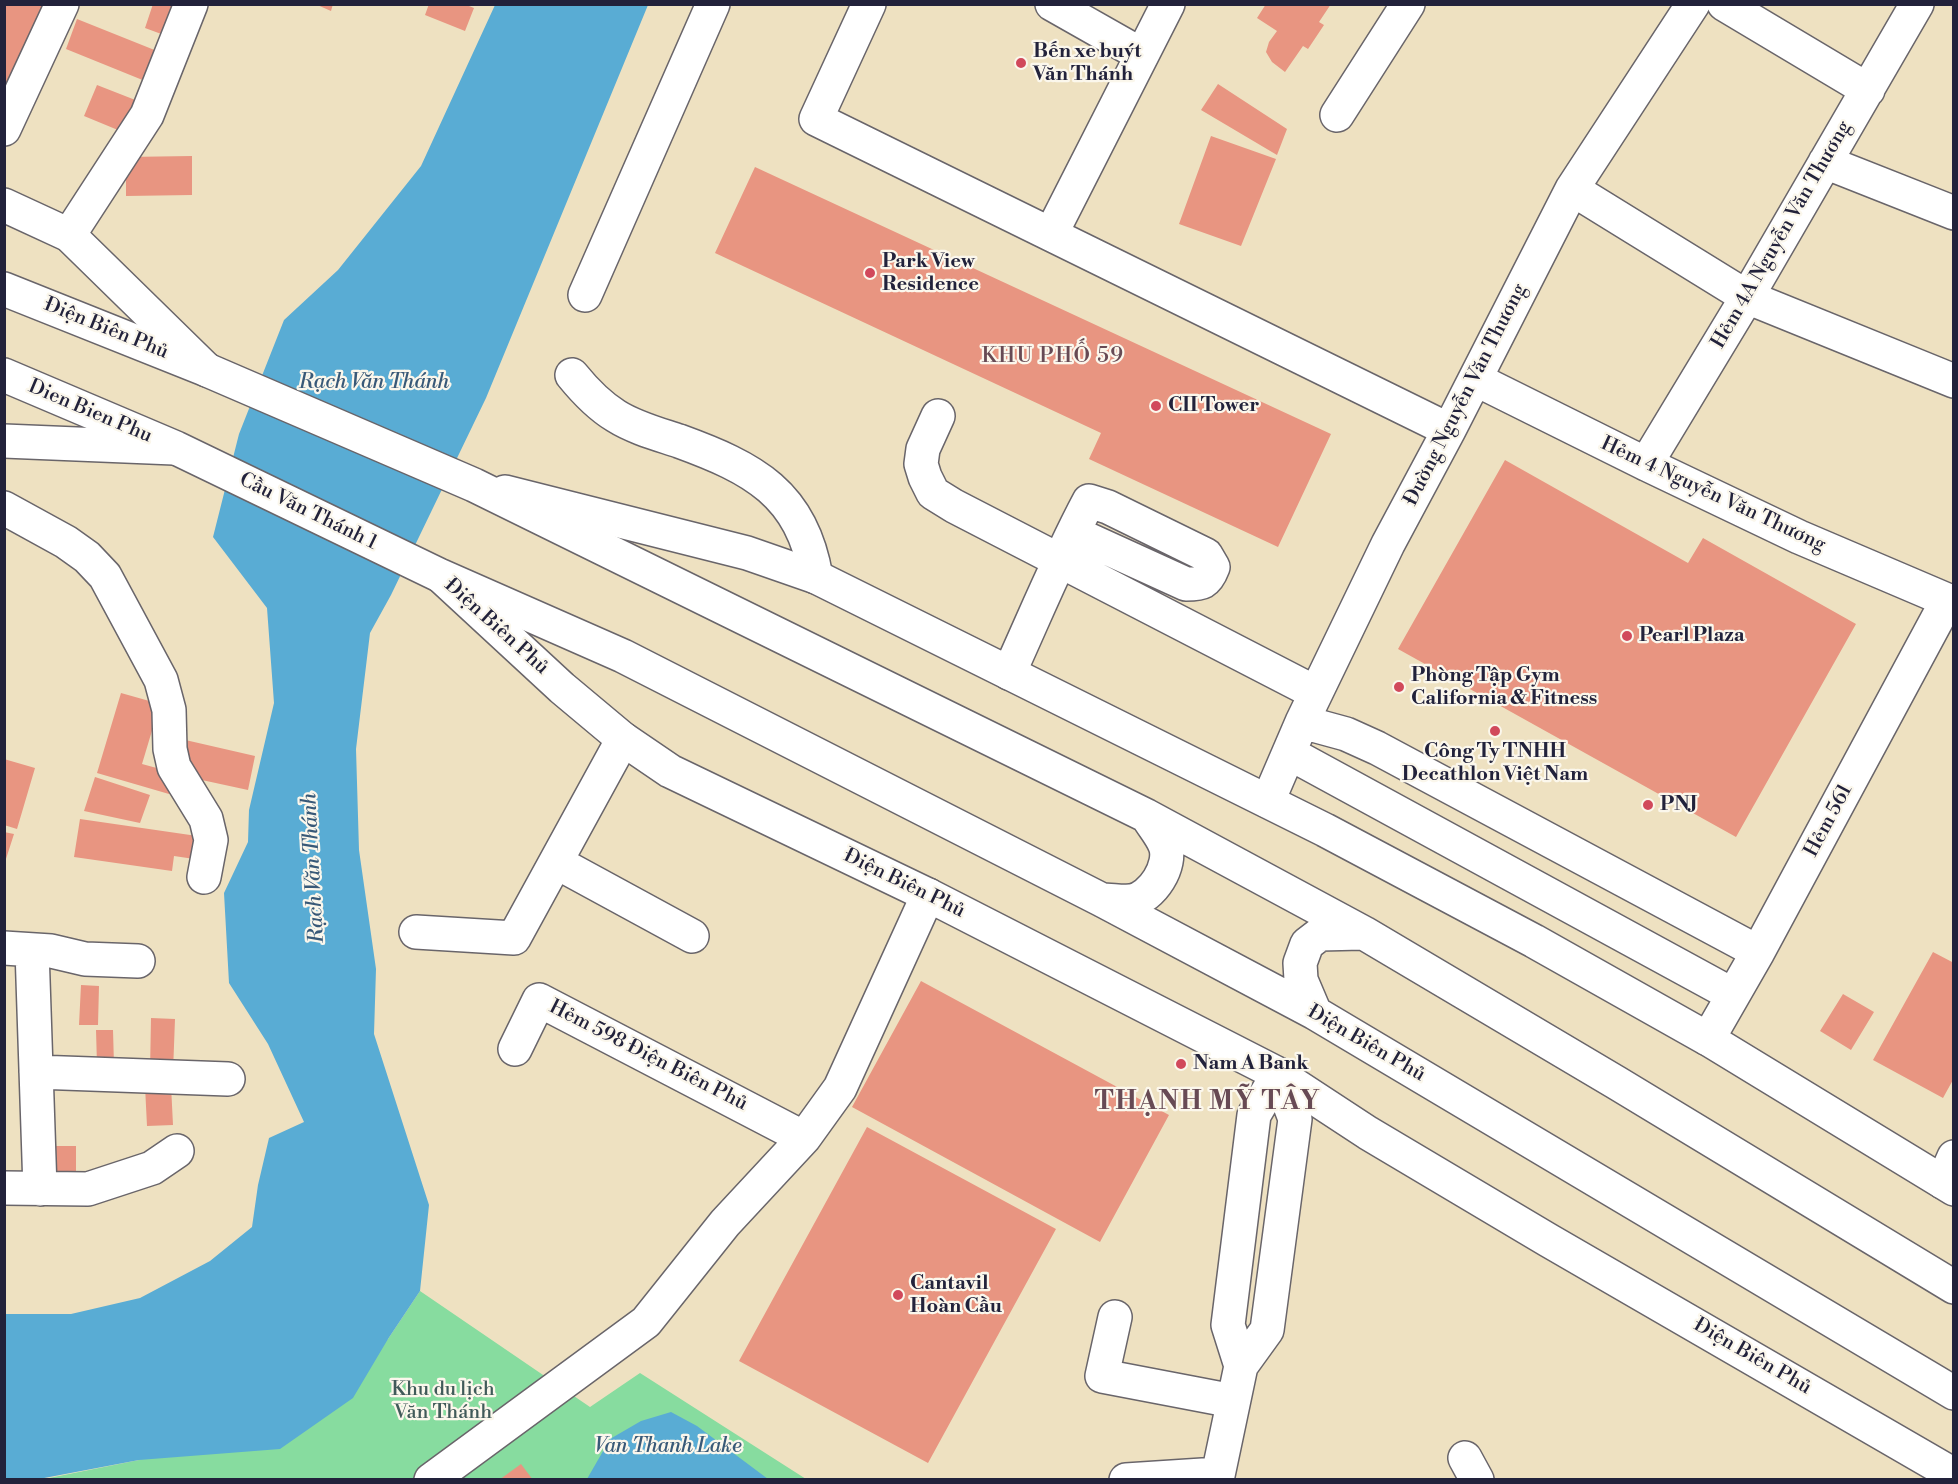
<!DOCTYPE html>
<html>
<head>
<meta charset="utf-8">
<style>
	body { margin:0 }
	#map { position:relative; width:1958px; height:1484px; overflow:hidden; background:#eee1c1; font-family:"Libre Bodoni",serif }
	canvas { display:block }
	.frame { position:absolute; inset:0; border:6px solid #22223b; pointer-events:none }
</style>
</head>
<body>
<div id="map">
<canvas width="1958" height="1484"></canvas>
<div class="frame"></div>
</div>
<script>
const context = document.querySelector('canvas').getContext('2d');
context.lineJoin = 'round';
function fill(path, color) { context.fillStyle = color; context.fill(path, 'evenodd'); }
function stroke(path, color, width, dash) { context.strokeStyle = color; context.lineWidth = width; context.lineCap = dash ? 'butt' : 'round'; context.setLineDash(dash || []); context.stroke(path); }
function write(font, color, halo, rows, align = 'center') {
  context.font = font + ' "Libre Bodoni",serif'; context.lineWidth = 4.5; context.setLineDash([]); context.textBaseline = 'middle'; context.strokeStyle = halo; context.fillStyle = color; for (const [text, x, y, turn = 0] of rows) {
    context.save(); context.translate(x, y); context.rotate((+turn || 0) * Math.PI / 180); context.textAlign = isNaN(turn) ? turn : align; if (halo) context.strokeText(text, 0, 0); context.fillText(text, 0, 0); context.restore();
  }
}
fill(new Path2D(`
	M420,1291L590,1407L640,1373L806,1479L39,1480L139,1460L388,1339Z`), '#87dc9f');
fill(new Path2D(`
	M495,5H648L486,398L391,595L370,633L356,749L359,850L376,969L374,1034L429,1205L420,1291L388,1339L353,1398L280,1449L139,1460L39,1479H5L4,1314H71L140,1298L210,1261L252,1227L258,1185L269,1138L304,1122L268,1044L229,983L224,893L248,842L249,810L274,703L267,608L213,537L239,434L284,320L338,270L421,166Z
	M671,1412L697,1426L768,1479H587L610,1439L641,1421Z`), '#59acd4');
fill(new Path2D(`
	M153,4H175L164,35L145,28Z
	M315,4H333L331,11Z
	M429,4H464L474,8L465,31L425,15Z
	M1266,4H1331L1319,22L1324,25L1308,49L1303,46L1285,72L1272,62L1266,52L1269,42L1277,31L1257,18Z
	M4,5H48L4,108Z
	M77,19L157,51L145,81L66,49Z
	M1218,84L1287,129L1277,155L1201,110Z
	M97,85L143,103L130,135L84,116Z
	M1211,136L1276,159L1241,246L1179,224Z
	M192,156V195L126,196V157Z
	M755,167L1331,434L1278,547L1089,459L1101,433L715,253Z
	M1505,460L1688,563L1703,538L1856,624L1736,837L1398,649Z
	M121,693L160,704L142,764L175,773L169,794L97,773Z
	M181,739L255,756L248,790L188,777L192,762L176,759Z
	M4,759L35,768L17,829L4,825Z
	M95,777L150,795L140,823L84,811Z
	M80,819L204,837L201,860L174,856L172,871L74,857Z
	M4,832L14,834L5,862H4Z
	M1933,952L1954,963V1078L1943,1098L1873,1060Z
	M921,981L1169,1115L1100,1242L852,1107Z
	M81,985L99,986L98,1025H79Z
	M1843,994L1874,1012L1851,1050L1820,1031Z
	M151,1018L175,1019L173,1072H150Z
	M96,1030H113L114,1065H97Z
	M171,1085L173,1125L147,1126L145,1086Z
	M867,1127L1056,1229L928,1463L739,1361Z
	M56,1146H76V1184H57Z
	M521,1464L533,1480H499Z`), '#e89581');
const minor = new Path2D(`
	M869,4L816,119L1449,430
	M1052,4L1142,55
	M1724,4L1868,90
	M1337,115L1408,4
	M4,129L62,4
	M1825,162L1954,213
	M1572,189L1747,297L1954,381
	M1051,234L1168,4
	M69,235L147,115L191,4
	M585,295L713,4
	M572,375C585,391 598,405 616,416C635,428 658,434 679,441C753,468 802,493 816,577
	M1475,379L1646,464L1799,537L1954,603
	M938,416L923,449L921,464L925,477L933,493L954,506L1316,693
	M1646,464L1747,297L1917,4
	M4,508L66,542L87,557L105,576L161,680L169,710L170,749L174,767L206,819L211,840L204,877
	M1009,673C1035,616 1059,557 1089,501L1108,507L1206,555L1213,567C1207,583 1202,584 1186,584L1074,533
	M1302,722L1346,734L1377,748L1758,952
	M1289,753L1733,995
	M1268,801L1302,722L1388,544L1449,430L1572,189L1693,4
	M556,862L692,936
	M416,932L514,938L623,739
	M4,948L51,951L85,959L138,961
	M32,950L40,1189
	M1708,1039L1758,952L1947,601
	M515,1049L539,1000L804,1138
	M36,1072L228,1079
	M1943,1182L1954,1157
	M4,1188L88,1189L152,1168L177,1151
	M1115,1317L1102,1376L1233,1401
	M1241,1366L1228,1325L1254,1115L1278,1074
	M1465,1458L1477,1480
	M431,1480L646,1322L725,1223L804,1138L840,1088L928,895
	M1126,1480L1218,1474
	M1217,1480L1241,1366L1267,1330L1295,1119L1278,1074`);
const major = new Path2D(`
	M4,205L69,235L207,370
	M4,441L174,448
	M505,492L747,553L816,577L1325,830L1534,941L1708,1039L1954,1189
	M443,578L562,688L623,739L670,771L928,895L1278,1074L1368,1133L1548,1240L1954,1475`);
const highway = new Path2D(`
	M4,289L207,370L474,485L1147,816L1364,933L1617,1083L1954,1287
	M4,375L176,448L439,575L623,656L1102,900L1315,1013L1954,1393
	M1102,900C1112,900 1122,902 1131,901C1152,898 1173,865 1165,845C1161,835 1153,826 1147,816
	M1315,1013L1301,980L1300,963L1307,944L1320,934L1362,933`);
stroke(minor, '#69656a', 36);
stroke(major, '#69656a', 36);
stroke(highway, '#69656a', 36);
stroke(minor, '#fff', 33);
stroke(major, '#fff', 33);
stroke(highway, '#fff', 33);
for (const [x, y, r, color] of [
	[1021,63,6,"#d1495b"],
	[870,273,6,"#d1495b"],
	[1156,406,6,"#d1495b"],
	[1627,636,6,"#d1495b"],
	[1399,687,6,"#d1495b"],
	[1495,731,6,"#d1495b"],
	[1648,805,6,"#d1495b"],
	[1181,1064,6,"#d1495b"],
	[898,1295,6,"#d1495b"]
]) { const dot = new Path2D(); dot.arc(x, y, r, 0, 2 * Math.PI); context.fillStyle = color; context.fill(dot); stroke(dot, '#fbf7ec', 2); }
write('bold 20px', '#22223b', '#fbf7ec', [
	["Bến xe buýt",1033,52],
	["Văn Thánh",1033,75],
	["Park View",882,262],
	["Residence",882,285],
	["CII Tower",1168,406],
	["Pearl Plaza",1639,636],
	["Phòng Tập Gym",1411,676],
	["California & Fitness",1411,699],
	["Công Ty TNHH",1495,752,"center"],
	["Decathlon Việt Nam",1495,775,"center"],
	["PNJ",1660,805],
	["Nam A Bank",1193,1064],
	["Cantavil",910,1284],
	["Hoàn Cầu",910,1307]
], 'left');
write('20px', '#22223b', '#fbf7ec', [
	["Hẻm 4A Nguyễn Văn Thương",1782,235,-60],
	["Điện Biên Phủ",106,329,22],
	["Đường Nguyễn Văn Thương",1466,395,-63],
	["Dien Bien Phu",90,412,23],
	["Hẻm 4 Nguyễn Văn Thương",1713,495,25],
	["Cầu Văn Thánh 1",308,512,26],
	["Điện Biên Phủ",496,627,42],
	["Hẻm 561",1829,821,-62],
	["Điện Biên Phủ",904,884,26],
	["Điện Biên Phủ",1366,1044,30],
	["Hẻm 598 Điện Biên Phủ",648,1056,27],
	["Điện Biên Phủ",1752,1357,30]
]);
write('20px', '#405a59', '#fbf7ec', [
	["Khu du lịch",443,1390],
	["Văn Thánh",443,1413]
]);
context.letterSpacing = '1.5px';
write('21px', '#674a54', '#fbf7ec', [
	["KHU PHỐ 59",1053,357]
]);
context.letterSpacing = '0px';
write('italic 21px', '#385978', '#fbf7ec', [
	["Rạch Văn Thánh",374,383],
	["Rạch Văn Thánh",314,868,-93],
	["Van Thanh Lake",668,1447]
]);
context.letterSpacing = '1.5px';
write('bold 26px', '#674a54', '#fbf7ec', [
	["THẠNH MỸ TÂY",1208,1103]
]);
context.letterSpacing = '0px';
</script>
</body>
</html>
